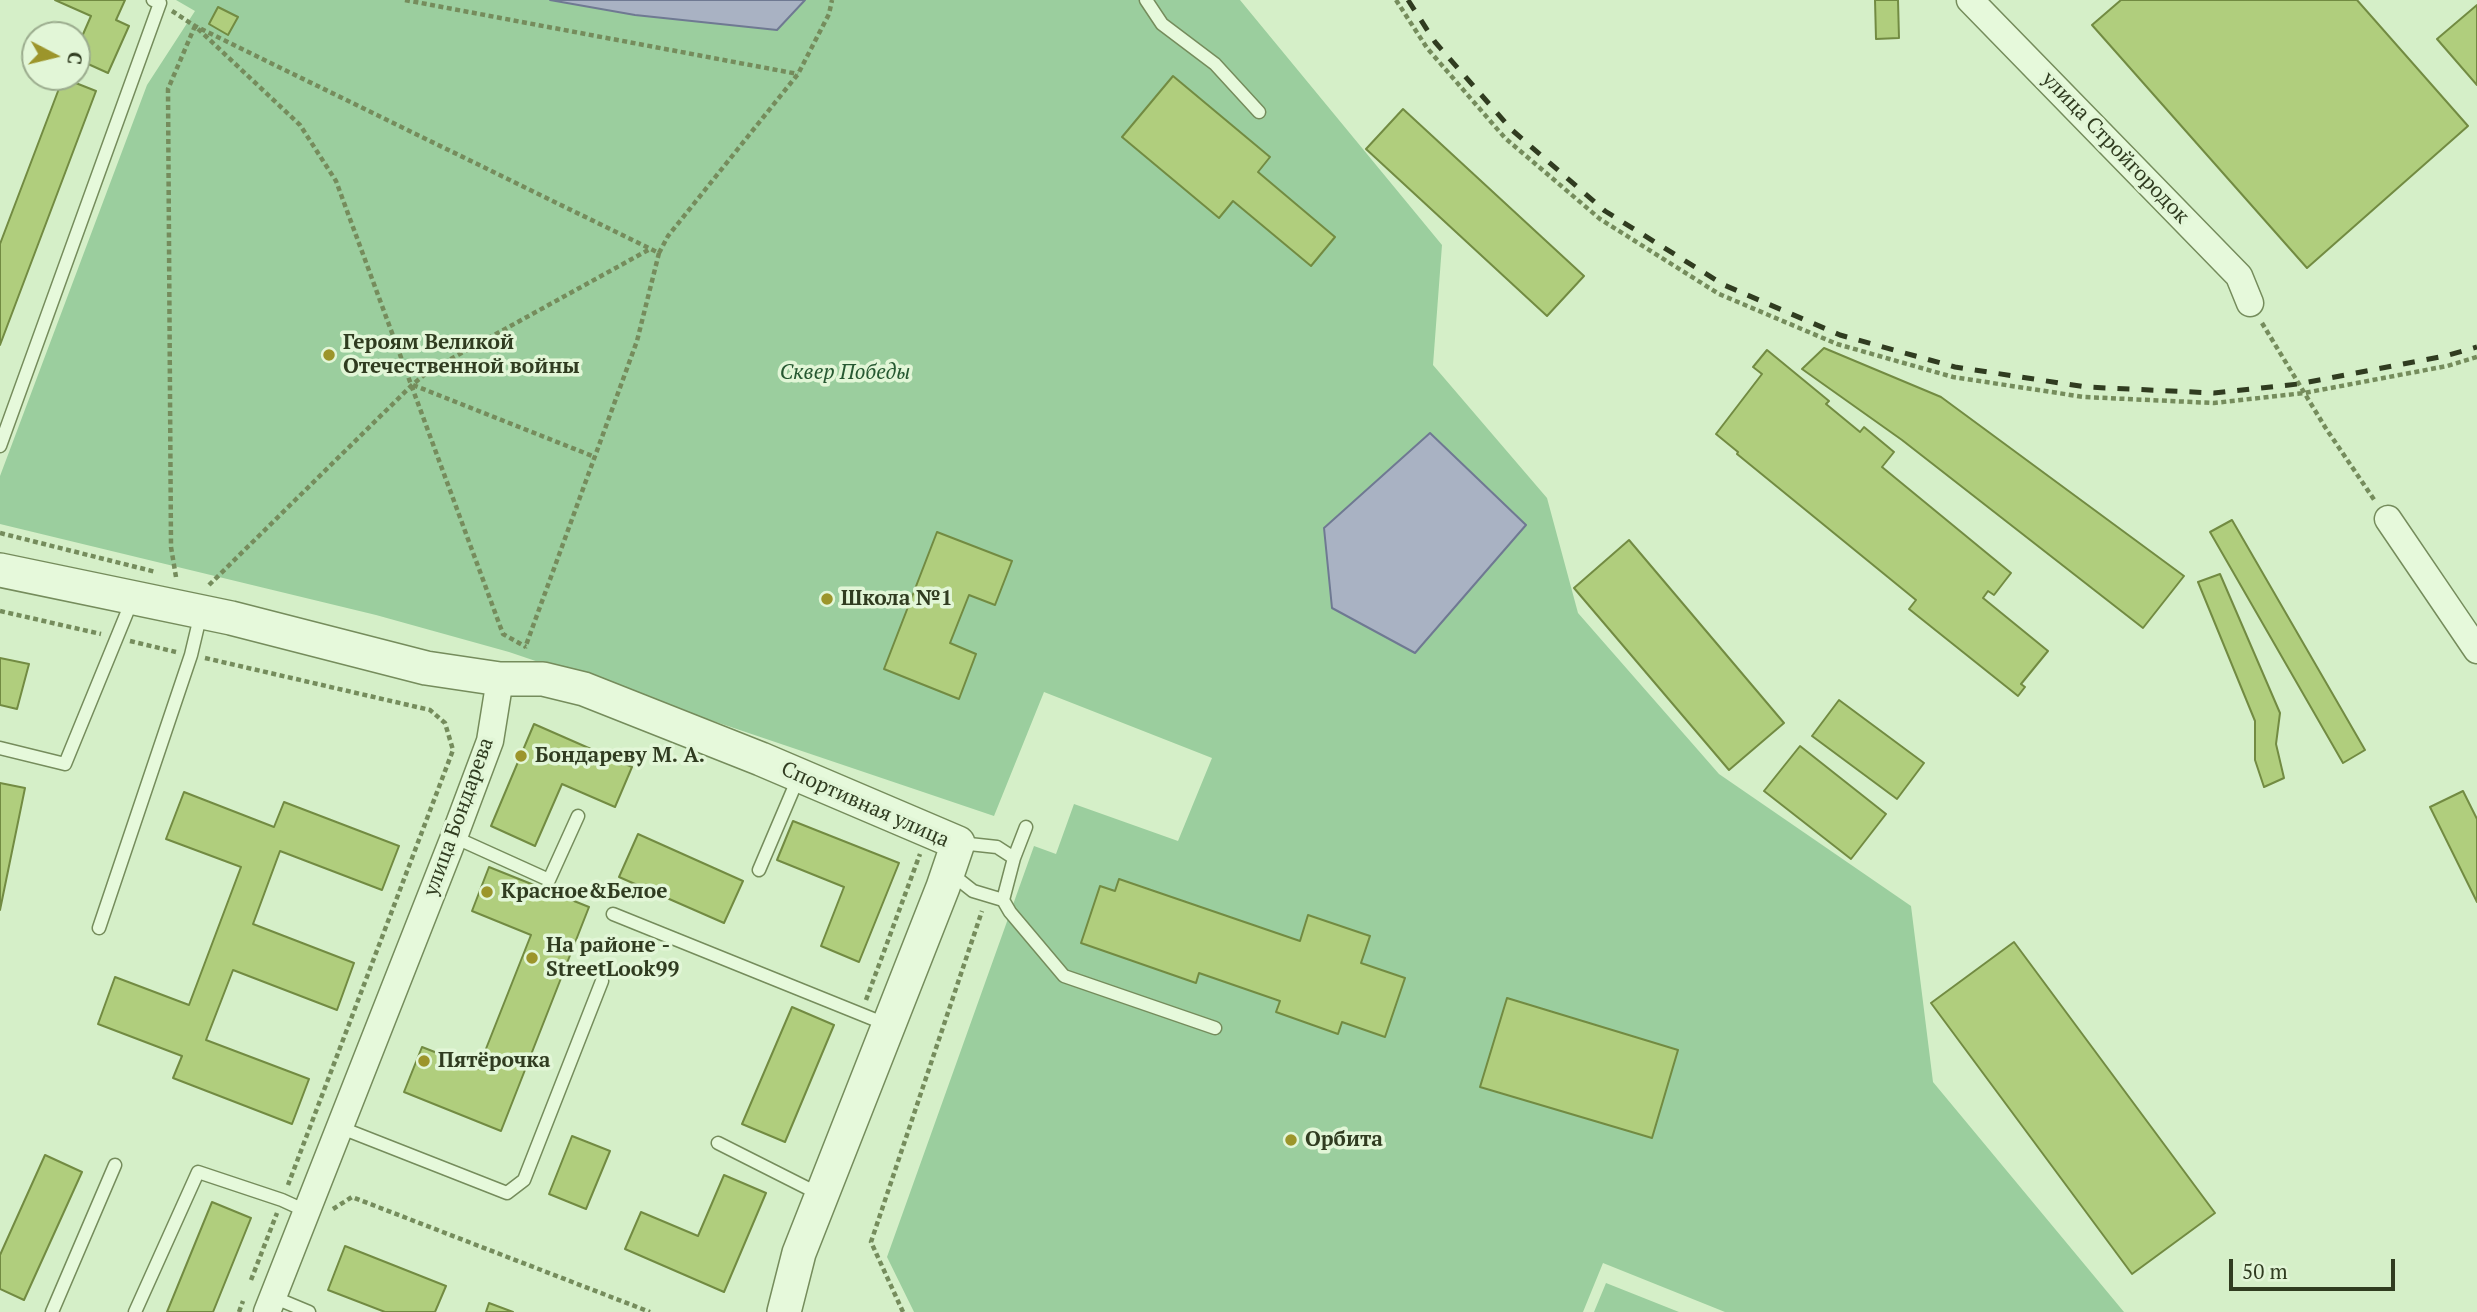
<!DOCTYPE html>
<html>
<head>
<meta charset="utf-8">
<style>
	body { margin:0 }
	#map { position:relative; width:2477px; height:1312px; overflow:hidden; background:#d5efc8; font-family:"PT Serif",serif }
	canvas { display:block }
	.north { position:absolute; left:21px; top:21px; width:70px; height:70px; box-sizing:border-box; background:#e2f6d7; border:2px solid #9bac8e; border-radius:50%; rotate:97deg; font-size:19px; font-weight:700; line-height:28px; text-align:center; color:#303c20 }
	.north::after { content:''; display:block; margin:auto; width:24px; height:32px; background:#9c952b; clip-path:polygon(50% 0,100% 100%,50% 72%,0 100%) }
	.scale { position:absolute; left:2229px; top:1259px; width:166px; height:32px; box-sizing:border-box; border:4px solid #303c20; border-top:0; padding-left:9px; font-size:21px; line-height:24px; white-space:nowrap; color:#303c20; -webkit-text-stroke:5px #e2f6d7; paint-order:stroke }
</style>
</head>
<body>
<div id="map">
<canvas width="2477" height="1312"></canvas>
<div class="north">С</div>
<div class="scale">50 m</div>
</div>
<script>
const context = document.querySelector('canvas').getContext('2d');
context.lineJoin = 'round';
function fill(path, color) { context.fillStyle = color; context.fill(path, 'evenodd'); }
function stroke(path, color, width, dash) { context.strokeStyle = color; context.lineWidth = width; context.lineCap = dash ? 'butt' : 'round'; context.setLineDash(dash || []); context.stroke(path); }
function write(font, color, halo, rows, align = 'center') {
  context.font = font + ' "PT Serif",serif'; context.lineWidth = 7; context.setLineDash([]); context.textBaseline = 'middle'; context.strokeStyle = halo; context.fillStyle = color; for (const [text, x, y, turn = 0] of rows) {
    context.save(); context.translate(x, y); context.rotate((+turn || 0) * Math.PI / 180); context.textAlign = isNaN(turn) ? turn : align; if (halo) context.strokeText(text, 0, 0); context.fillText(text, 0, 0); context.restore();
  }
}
fill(new Path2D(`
	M176,0H1240L1442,245L1433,365L1547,498L1578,613L1719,774L1911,906L1933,1082L2124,1312H1725L1603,1263L1583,1312H914L887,1257L1034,846L1056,854L1074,804L1178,841L1212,758L1044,692L994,816L509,652L376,615L0,524V476L147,85L195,11Z
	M1606,1283L1679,1312H1594Z`), '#9bce9e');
const water = new Path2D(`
	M550,0H805L777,30L635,15Z
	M1430,433L1526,525L1415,653L1332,608L1324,528Z`);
fill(water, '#a9b2c3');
stroke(water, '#6f7992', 2);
const building = new Path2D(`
	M55,0H125L116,20L129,26L108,73L77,59V48L91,16Z
	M1875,0H1898L1899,38L1876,39Z
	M2121,0H2357L2468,126L2307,268L2092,25Z
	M2477,5V85L2437,39Z
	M218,7L238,17L228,35L209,24Z
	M1173,76L1270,157L1258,172L1335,237L1311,266L1233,201L1219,218L1122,137Z
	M63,78L96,91L0,345V244Z
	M1403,109L1584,276L1547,316L1366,149Z
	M1824,348L1941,397L2184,576L2143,628L1902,440L1802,369Z
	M1767,350L1829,401L1826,404L1860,432L1864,427L1894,452L1882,467L2011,573L1994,595L1988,591L1983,598L2048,651L2021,684L2025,687L2018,696L1909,609L1916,600L1737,454L1738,452L1716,434L1762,374L1753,367Z
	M2232,520L2365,750L2343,763L2210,532Z
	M937,532L1012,561L995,605L969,595L950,643L976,654L959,699L884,669Z
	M1629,540L1784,723L1729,770L1574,588Z
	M2220,574L2280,713L2276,744L2284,778L2264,787L2255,760V721L2198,582Z
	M0,658L29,664L17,709L0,705Z
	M1839,700L1924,763L1897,799L1812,736Z
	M534,724L632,767L615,807L562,784L535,846L491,826Z
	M1800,746L1886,814L1851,859L1764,791Z
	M0,783L25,788L0,910Z
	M2463,791L2477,819V902L2430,807Z
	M184,792L274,827L284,802L399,846L382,890L280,851L253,924L354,963L337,1010L233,970L206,1040L309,1079L292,1124L173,1078L182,1056L98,1024L115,977L189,1005L241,867L166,839Z
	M793,821L899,863L859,962L821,946L844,887L777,860Z
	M638,834L743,881L724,923L619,877Z
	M489,867L589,907L501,1131L404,1092L422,1047L478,1069L531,935L472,911Z
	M1119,879L1300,941L1308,915L1370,936L1361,963L1405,978L1385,1037L1342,1022L1338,1034L1276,1012L1280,1001L1199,973L1196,983L1081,943L1100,886L1115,891Z
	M2014,942L2215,1213L2132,1274L1931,1003Z
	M1507,998L1678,1050L1652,1138L1480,1087Z
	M792,1007L834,1025L785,1142L742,1124Z
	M572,1136L610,1151L586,1209L549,1194Z
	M45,1155L82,1172L24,1300L0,1289V1255Z
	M724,1175L766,1193L724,1292L625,1249L641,1212L698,1236Z
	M212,1202L251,1218L213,1312H167Z
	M345,1246L446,1286L435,1312H385L328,1290Z
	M489,1303L513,1312H486Z`);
fill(building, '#b0ce7d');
stroke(building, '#728b42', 2);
const service = new Path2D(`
	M1146,0L1162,24L1215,64L1259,112
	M0,446L160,3L153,0
	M0,748L65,764L133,598
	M454,837L549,880L578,816
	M1014,858L1026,827
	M759,870L799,776
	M949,872L973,891L1003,900L1014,858L997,847L960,843
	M1003,900L1010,912L1064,976L1215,1028
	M613,914L888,1025
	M99,928L191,655L201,613
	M339,1127L507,1193L524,1180L602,981
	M718,1143L821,1195
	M273,1297L309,1312
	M52,1312L115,1165
	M135,1312L198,1172L282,1200L306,1211`);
const minor = new Path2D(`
	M1970,0L2239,276L2250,303
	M2388,519L2477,650
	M267,1312L454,837L490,741L500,679`);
const tertiary = new Path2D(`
	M0,570L231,618L426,668L500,679H543L584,689L761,759L958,843L943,887L799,1253L784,1312`);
stroke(service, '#758c5c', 15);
stroke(minor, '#758c5c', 29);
stroke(tertiary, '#758c5c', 36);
stroke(new Path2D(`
	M405,0L798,74
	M1396,0L1427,48L1505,138L1600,219L1719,294L1837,344L1953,377L2084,397L2214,403L2304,393L2447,366L2477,357
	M172,11L195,26L659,253L637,341L525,648
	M659,253L668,236L798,74L829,14L832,0
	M2262,323L2325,427L2375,501
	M413,385L595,457
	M0,533L156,572
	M176,577L171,547L168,89L195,26L300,125L336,181L503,634L526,647
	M209,585L412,385L429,371L650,249
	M0,611L101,634
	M130,641L176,652
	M205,658L430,710L445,723L453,750L288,1185
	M866,1000L920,854
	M333,1209L352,1197L650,1312
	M251,1280L277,1213
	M239,1312L243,1301
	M903,1312L871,1242L982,911`), '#758c5c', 4.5, [5, 3.5]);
stroke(service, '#e6f9db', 12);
stroke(minor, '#e6f9db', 26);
stroke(tertiary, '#e6f9db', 33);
stroke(new Path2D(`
	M1408,0L1435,42L1512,130L1605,211L1724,285L1840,335L1955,367L2086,387L2214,393L2298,384L2445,356L2477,347`), '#303c20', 5, [12, 12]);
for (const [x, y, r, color] of [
	[329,355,7,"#9c952b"],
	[827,599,7,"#9c952b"],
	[521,756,7,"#9c952b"],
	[487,892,7,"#9c952b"],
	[532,958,7,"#9c952b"],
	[424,1061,7,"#9c952b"],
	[1291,1140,7,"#9c952b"]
]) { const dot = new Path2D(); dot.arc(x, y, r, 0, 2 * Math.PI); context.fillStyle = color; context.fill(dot); stroke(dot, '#e2f6d7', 2.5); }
write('21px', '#303c20', '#e2f6d7', [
	["улица Стройгородок",2115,148,46],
	["Спортивная улица",865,805,24],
	["улица Бондарева",459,817,-70]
]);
write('bold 21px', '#303c20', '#e2f6d7', [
	["Героям Великой",343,343],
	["Отечественной войны",343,367],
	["Школа №1",841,599],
	["Бондареву М. А.",535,756],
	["Красное&Белое",501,892],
	["На районе -",546,946],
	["StreetLook99",546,970],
	["Пятёрочка",438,1061],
	["Орбита",1305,1140]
], 'left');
write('italic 21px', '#265831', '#e2f6d7', [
	["Сквер Победы",845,373]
]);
</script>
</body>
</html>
